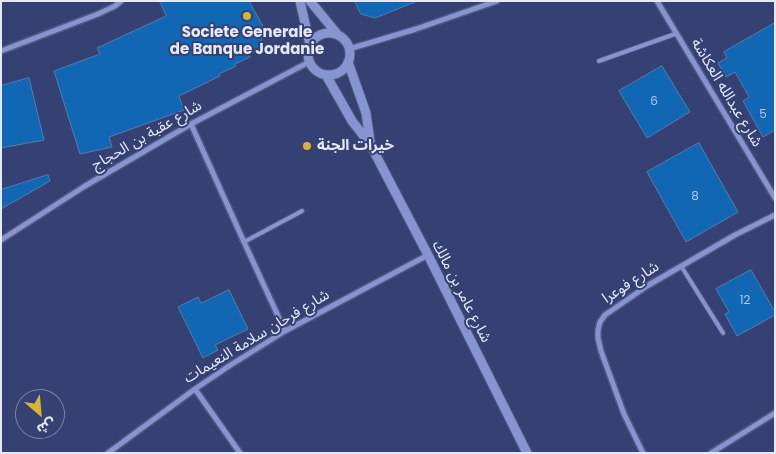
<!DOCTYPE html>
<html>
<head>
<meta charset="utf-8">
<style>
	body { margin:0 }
	#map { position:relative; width:776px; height:454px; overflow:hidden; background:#354073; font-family:Poppins,"Noto Sans Arabic",sans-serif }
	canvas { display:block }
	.frame { position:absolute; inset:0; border:2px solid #e4eafc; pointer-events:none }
	.north { position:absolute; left:15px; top:389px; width:50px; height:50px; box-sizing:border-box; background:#354073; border:1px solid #7b84aa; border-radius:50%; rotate:153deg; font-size:14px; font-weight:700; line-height:20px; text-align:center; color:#e4eafc }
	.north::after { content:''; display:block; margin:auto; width:18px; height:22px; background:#d8b434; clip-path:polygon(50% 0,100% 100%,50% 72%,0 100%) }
</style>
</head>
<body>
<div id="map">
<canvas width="776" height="454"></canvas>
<div class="frame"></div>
<div class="north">ش</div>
</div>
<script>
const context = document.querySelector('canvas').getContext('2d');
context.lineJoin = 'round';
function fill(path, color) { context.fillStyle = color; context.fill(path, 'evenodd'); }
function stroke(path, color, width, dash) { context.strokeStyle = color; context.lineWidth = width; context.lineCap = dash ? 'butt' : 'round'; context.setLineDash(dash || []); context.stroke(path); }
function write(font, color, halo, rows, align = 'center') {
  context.font = font + ' Poppins,"Noto Sans Arabic",sans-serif'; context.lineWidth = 4; context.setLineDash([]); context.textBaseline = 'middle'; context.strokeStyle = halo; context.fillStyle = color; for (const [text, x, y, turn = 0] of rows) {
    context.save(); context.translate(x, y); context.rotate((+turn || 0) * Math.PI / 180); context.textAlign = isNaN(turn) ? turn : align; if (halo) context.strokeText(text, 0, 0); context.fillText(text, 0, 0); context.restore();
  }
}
const building = new Path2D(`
	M160,1H249L265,30L258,50L249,54L250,57L235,64L236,66L219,74L220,76L179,96L184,110L109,137L112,147L80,154L54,71L100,54L97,48L166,16Z
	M355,1H415V2L375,18L361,14Z
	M775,23V130L763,137L743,101L749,97L735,72L726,77L718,63L727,58L724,52Z
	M662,66L690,112L647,138L619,91Z
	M29,78L44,140L1,148V86Z
	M699,143L738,212L686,242L647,172Z
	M48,175L50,181L1,209V190Z
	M751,270L775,312V315L737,336L725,314L729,312L716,289Z
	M229,290L248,329L215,345L218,350L203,358L178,307L198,297L201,303Z`);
fill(building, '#1267b5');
stroke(building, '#537ead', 1);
const service = new Path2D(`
	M599,61L675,34
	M244,242L302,211
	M681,266L723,333`);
const minor = new Path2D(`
	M657,1L775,198
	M349,49L416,29L497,1
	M1,51L98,14L115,6L121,1
	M191,124L244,242L285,331
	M1,240L85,186L191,124L309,62
	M195,389L240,453
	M108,453L195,389L229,366L285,331L428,255
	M643,453L624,414L601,351L598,338V330L600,322L605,315L647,286L735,235L775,215
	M711,453L775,413`);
const tertiary = new Path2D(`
	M300,1L310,45
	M310,1L338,35
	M308 54a21 21 0 1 1 42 0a21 21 0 1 1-42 0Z
	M348,62L366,113L370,141
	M326,75L352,121L370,144L428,255L527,453`);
stroke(service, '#515981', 6);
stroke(minor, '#515981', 8);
stroke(tertiary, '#515981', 11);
stroke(service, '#8695cf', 4);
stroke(minor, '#8695cf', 5);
stroke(tertiary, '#8695cf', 9);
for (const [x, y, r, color] of [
	[247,16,5,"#d8b434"],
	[307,146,5,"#d8b434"]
]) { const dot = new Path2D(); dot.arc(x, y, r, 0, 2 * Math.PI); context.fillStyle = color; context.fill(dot); stroke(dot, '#354073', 2); }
write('12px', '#b0c9ea', null, [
	["6",654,102],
	["5",763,115],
	["8",695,197],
	["12",745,301]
]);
write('bold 15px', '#e4eafc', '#354073', [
	["Societe Generale",247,33],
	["de Banque Jordanie",247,50],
	["خيرات الجنة",317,146,"left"]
]);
write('15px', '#e4eafc', '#354073', [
	["شارع عبدالله العكاشة",726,93,59],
	["شارع عقبة بن الحجاج",147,136,-30],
	["شارع فوعرا",631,283,-33],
	["شارع عامر بن مالك",461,292,63],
	["شارع فرحان سلامة النعيمات",257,337,-31]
]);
</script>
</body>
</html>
